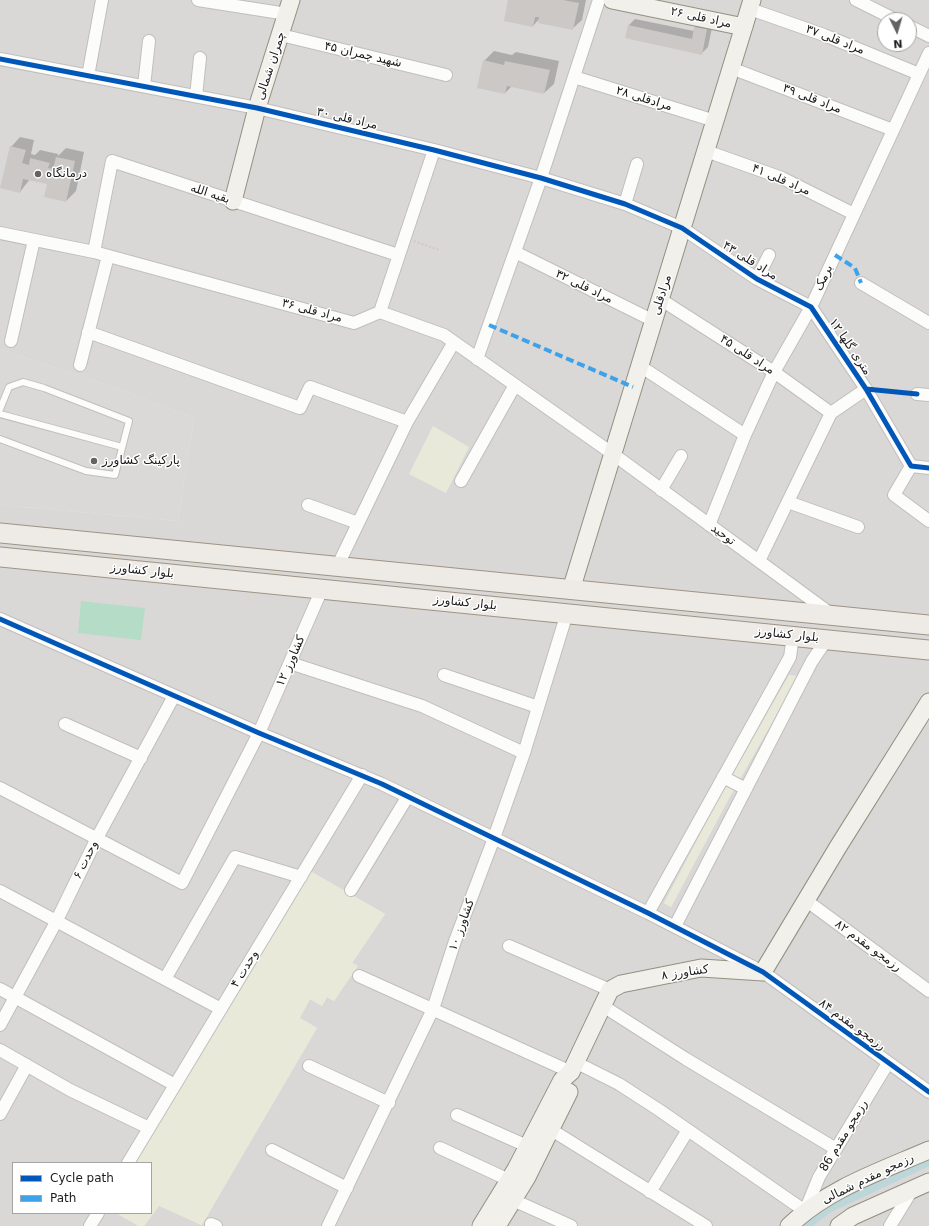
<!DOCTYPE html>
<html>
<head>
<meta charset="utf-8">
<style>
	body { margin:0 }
	#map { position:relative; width:929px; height:1226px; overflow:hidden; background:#eae8e5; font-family:"DejaVu Sans",sans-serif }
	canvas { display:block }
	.legend { position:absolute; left:12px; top:1162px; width:140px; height:52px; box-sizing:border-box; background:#fff; border:1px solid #a4a4a4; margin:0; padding:5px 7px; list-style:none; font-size:12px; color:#1c1c1c }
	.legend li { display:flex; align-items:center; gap:8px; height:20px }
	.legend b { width:20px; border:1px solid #a4a4a4 }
	.north { position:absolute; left:877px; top:12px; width:40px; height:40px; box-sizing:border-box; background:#fff; border:1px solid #a4a4a4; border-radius:50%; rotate:175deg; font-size:11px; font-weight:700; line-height:16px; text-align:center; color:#1c1c1c }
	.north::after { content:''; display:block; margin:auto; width:14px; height:18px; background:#646362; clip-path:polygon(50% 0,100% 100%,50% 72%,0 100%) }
</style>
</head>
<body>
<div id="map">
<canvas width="929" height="1226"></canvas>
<ul class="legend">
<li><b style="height:5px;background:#0057b8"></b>Cycle path</li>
<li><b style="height:5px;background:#3da2ea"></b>Path</li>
</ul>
<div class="north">N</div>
</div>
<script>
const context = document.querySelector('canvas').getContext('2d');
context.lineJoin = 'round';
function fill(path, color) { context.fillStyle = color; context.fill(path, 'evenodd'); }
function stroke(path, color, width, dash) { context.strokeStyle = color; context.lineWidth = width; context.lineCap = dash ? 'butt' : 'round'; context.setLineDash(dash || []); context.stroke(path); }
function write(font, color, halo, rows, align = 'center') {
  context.font = font + ' "DejaVu Sans","Noto Naskh Arabic",sans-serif'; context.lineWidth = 3; context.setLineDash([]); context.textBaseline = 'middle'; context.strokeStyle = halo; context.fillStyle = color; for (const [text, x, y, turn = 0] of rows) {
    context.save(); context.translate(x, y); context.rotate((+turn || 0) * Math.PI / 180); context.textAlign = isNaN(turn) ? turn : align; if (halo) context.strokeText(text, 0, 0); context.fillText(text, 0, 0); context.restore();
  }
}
fill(new Path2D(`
	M0,0H929V1226H144L159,1205L201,1225L317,1028L299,1018L310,999L322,1006L327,997L334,1001L357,965L352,963L385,914L310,871L135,1163H13V1213H116L139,1226H0V505L178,521L194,418L111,386L0,349ZM885,20H909V44H885ZM798,677L728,800L671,907L664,903Z`), '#d9d8d6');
fill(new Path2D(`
	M433,426L469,447L446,493L409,474Z
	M789,675L798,676L728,800L671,907L664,903L721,794Z
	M310,871L385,914L352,963L358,966L334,1001L327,997L322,1006L310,999L300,1018L317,1028L202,1225L159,1206L144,1226H139L116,1213H151V1163H135Z`), '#e9e9d9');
fill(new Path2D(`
	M81,601L145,608L141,640L78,633Z`), '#b5dcc7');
fill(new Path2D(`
	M0,349L111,386L194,418L178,521L0,505Z`), '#dad9d8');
fill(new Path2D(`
	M509,0H586L582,20L572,29L540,18L533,26Z
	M635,19L694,31L695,27L702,20L713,23L708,47L701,54L628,26Z
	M494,51L512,55L516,52L559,61L554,84L544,93L512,86L505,93L484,61Z
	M20,137L34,140L31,154L35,155L40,150L58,154V156L66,148L84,152L76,191L66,201L49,184L30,179L20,192L11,147Z`), '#0003');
stroke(new Path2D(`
	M804,1226L827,1208L929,1160`), '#bcd6da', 11);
fill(new Path2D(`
	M508,0H563L579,3L573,30L538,23L539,17H535L533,27L504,21Z
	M628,25L692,39L694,27L707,29L702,55L625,38Z
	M483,60L504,65L505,61L550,70L544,94L507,86L505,94L477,88Z
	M10,146L26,150L22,163L29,165L30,158L50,163L48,168L53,169L56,157L75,161L66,202L44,197L47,184L23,179L20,193L0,188Z`), '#cbc8c6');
const lane = new Path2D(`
	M0,409L9,387L23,382L44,388L129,421L115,475L86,471L0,439
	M0,414L122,447`);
const street = new Path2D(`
	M198,0L287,14
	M856,0L896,20
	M750,9L824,35L919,74
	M909,26L929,36
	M281,35L446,75
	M0,59L257,108L434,150L541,178L625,204L682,228L757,279L811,307L866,389L911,466L929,468
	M731,68L893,130
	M88,76L102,0
	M574,77L715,121
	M144,86L149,41
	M196,96L200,58
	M706,151L782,178L854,214
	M625,204L637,164
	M0,233L94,252L354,323L380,312L444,335L613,454L831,614
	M94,252L112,161L398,255
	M515,252L654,321
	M757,279L769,255
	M861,283L929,323
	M660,299L774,372L831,413
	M380,312L434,150
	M88,332L300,408L310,387L407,422
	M11,341L34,240
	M477,359L541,178L599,0
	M80,365L108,256
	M640,366L745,435
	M917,394L929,395
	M911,466L894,495L929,521
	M461,481L515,385
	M661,490L681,456
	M788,502L858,527
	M308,505L358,523
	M709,525L745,435L774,372L811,307L929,53
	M759,561L831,413L866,389
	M337,567L407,422L454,342
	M0,619L259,733L382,784L648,913L763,972L929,1092
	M290,663L422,706L524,753
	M444,675L538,707
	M65,724L141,758
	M723,777L746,789
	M0,788L182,883L259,733L322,589
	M351,890L408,796
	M0,891L221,1009
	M807,901L929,991
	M648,913L790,657L793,636
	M675,926L812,661L827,639
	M509,946L610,990
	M359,976L571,1072
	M165,979L235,857L301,877
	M0,989L175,1085
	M603,1006L686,1059L836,1149
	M0,1025L56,922L97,838L174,696
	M0,1050L70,1090L149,1128
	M575,1062L619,1084L659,1110L805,1211L819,1177L888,1063
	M309,1066L389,1103
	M0,1114L27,1065
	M457,1115L527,1146
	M550,1129L706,1226
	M440,1148L509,1180
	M272,1150L347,1188
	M128,1163L362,775
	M650,1192L688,1130
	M513,1200L571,1226
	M211,1224L216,1226
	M90,1226L98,1213
	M328,1226L433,1009L455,941L494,838L524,753L567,613
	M890,1226L912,1190`);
const secondary = new Path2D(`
	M612,0L744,27
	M233,201L257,108L291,0
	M571,590L752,0
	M481,1226L516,1169L562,1080L571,1072L610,990L621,984L701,968L763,972L838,847L929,702
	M497,1226L527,1177L569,1092
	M789,1226C827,1189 881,1171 929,1150
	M839,1226L853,1216L929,1182`);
const primary = new Path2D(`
	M0,533L929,625
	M0,557L929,650`);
stroke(lane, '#c0bfbd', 8);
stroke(street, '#c0bfbd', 14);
stroke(secondary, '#929180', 19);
stroke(primary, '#9e9385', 21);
stroke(new Path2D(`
	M414,241L439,250`), '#d3c7c7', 2, [2, 2]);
stroke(lane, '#fcfcfb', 6);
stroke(street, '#fcfcfb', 12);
stroke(secondary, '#f1f0ea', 17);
stroke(primary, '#eeeae5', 19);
stroke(new Path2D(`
	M835,255L855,268L861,283
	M489,325L633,387`), '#3da2ea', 4, [8, 4]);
stroke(new Path2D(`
	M0,59L257,108L434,150L541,178L625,204L682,228L757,279L811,307L866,389L911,466L929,468
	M866,389L917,394
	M0,619L259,733L382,784L648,913L763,972L929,1092`), '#0057b8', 5);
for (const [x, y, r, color] of [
	[38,174,4,"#646362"],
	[94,461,4,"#646362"]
]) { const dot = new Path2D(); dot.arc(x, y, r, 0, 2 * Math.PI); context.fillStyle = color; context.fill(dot); stroke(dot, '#fff', 1.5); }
write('12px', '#1c1c1c', '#fff', [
	["مراد قلی ۲۶",701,18,12],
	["مراد قلی ۳۷",835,40,21],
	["شهید چمران ۴۵",363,55,13],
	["چمران شمالی",271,66,-72],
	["مرادقلی ۲۸",644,99,17],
	["مراد قلی ۳۹",812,99,21],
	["مراد قلی ۳۰",347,119,13],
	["مراد قلی ۴۱",781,180,23],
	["بقیه الله",210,194,18],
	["مراد قلی ۴۳",750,261,32],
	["برمک",824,278,-65],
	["مراد قلی ۳۲",584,287,26],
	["مرادقلی",662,295,-73],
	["مراد قلی ۳۶",312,311,15],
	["۱۲ متری گلها",850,347,56],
	["مراد قلی ۴۵",747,355,33],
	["توحید",723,535,36],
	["بلوار کشاورز",142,571,6],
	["بلوار کشاورز",465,603,6],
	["بلوار کشاورز",787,635,6],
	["کشاورز ۱۲",291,661,-66],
	["وحدت ۶",86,860,-64],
	["کشاورز ۱۰",462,925,-70],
	["رزمجو مقدم ۸۲",868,946,36],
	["وحدت ۴",245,969,-59],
	["کشاورز ۸",685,973,-8],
	["رزمجو مقدم ۸۴",852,1025,36],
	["رزمجو مقدم 86",844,1136,-59],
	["رزمجو مقدم شمالی",868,1179,-26]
]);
write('12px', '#1c1c1c', '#fff', [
	["درمانگاه",46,174],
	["پارکینگ کشاورز",102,461]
], 'left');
</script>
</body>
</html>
